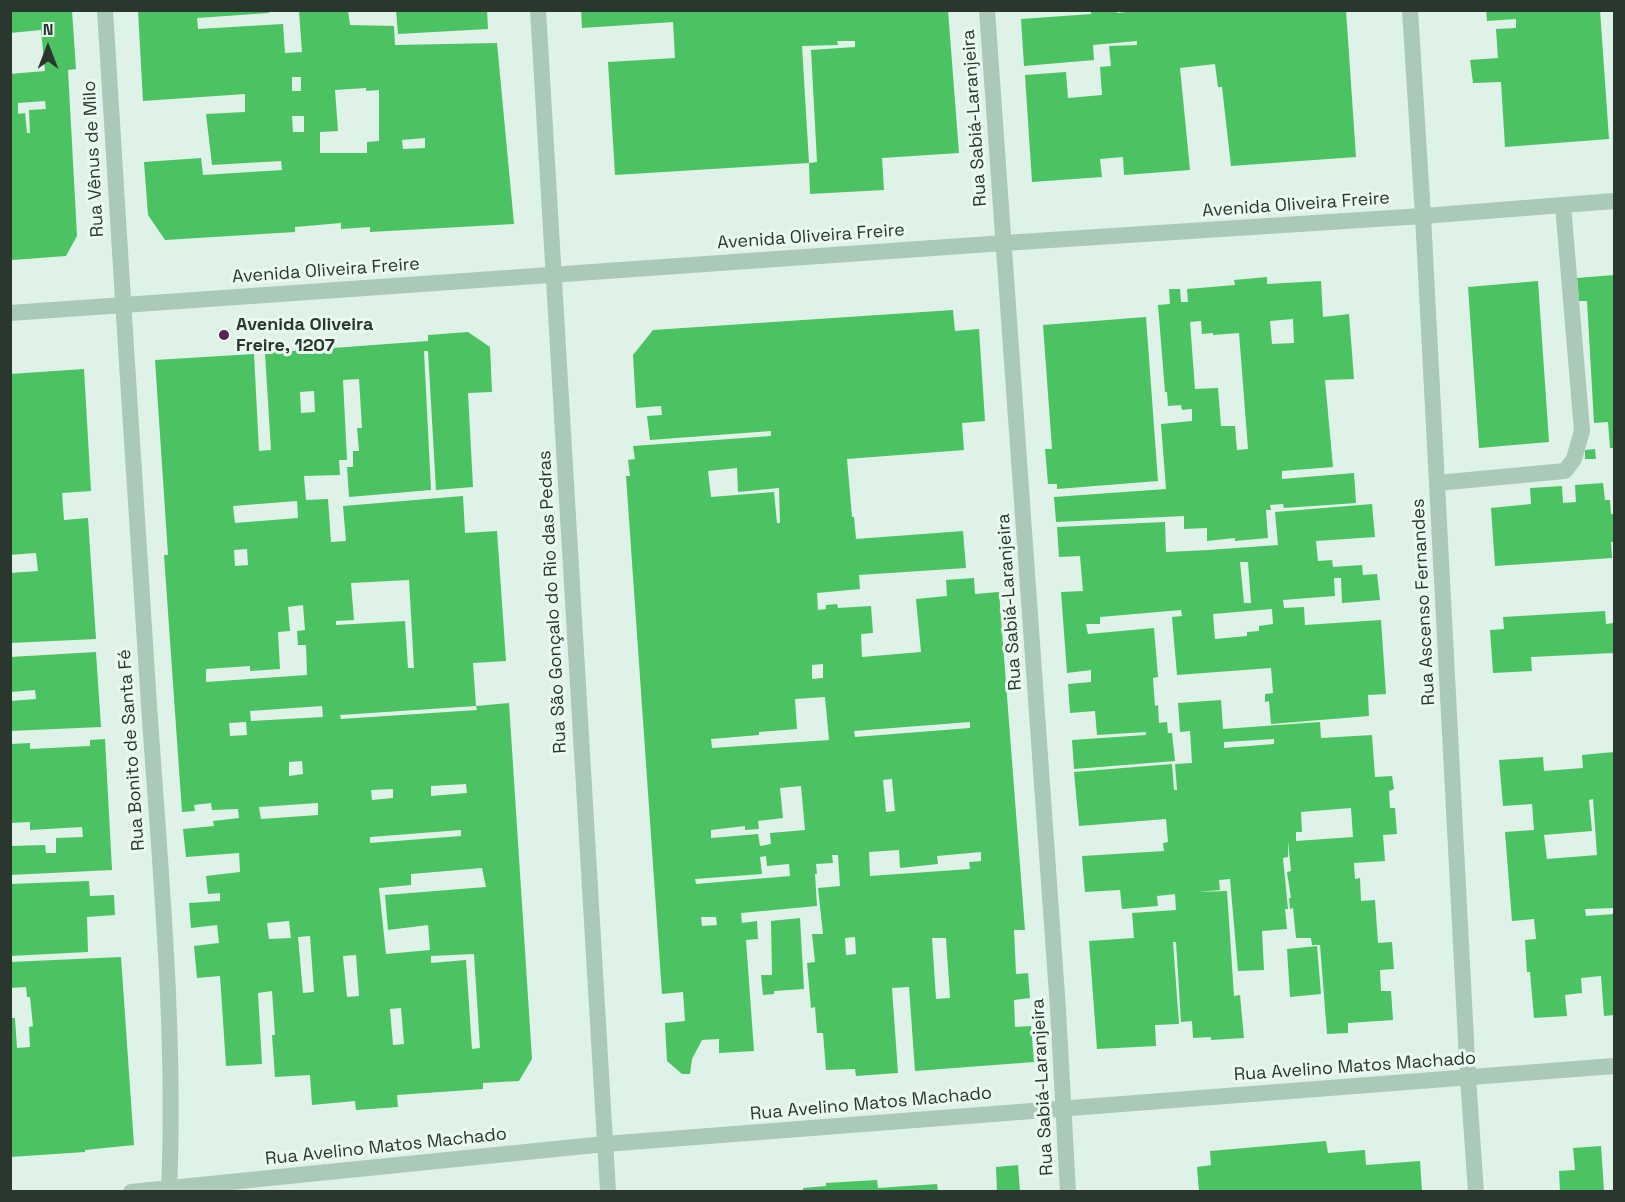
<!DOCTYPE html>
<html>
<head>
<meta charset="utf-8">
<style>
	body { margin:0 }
	#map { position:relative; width:1625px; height:1202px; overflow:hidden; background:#def2e7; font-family:"Space Grotesk",sans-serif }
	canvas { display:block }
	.frame { position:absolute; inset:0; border:12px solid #29372d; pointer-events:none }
	.north { position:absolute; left:18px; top:18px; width:60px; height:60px; -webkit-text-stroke:4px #eaf9f2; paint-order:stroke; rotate:0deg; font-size:16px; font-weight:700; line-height:24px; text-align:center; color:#29372d }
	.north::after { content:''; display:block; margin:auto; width:21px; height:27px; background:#29372d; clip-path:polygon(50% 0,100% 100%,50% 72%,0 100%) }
</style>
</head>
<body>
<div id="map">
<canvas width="1625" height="1202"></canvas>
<div class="frame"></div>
<div class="north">N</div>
</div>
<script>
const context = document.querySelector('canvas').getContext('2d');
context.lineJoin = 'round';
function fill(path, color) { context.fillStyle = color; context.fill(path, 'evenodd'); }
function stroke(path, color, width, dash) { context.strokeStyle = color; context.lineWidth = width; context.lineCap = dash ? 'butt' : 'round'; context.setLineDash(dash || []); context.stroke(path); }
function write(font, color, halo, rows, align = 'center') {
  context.font = font + ' "Space Grotesk",sans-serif'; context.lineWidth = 6; context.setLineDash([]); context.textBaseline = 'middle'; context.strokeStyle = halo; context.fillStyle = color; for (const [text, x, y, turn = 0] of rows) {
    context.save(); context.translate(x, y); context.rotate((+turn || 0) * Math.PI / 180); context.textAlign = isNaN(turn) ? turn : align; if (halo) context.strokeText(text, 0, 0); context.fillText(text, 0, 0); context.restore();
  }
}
fill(new Path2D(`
	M10,10H72L76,69L68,70L77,236L66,256L13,260L10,257V74L45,71L41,30L10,33ZM45,101L46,109L29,110L30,133H27L25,113L18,114V103Z
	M138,10H269V13L197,18L198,29L283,24L285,53L302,52L299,11L305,10H348L350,25L394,26L395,45L497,43L514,224L370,232V227L341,229V223L295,227V232L165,240L148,215L144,162L201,158L203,175L282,170L281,161L212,165L206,114L245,112V94L143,101ZM292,77H301V91H292ZM366,88V91L379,90V141L367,142V153H320V132L338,131L335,90ZM292,116H304V132H293ZM425,138V148L403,149L402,140Z
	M396,10H487L488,29L398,34Z
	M581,10H948L959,153L882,158L884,190L810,194L809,163L817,162L811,50L855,47V41H837L838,45L802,46L809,163L615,175L608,62L675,58L673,22L582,28Z
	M1091,10H1117V13L1144,10H1346L1356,157L1231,166L1222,87H1218L1215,64L1180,68L1190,170L1124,175L1123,157L1100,159L1102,177L1032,182L1025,75L1066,72L1068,98L1102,95L1100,67L1111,66L1109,46L1137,45V41L1093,45L1094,60L1024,66L1021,19L1091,14Z
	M1486,10H1600L1609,139L1505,147L1501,82L1473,83L1470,60L1498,58L1496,29L1516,28V19L1487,21Z
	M1614,275V448H1610L1608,422L1594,423L1587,301H1579L1577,278Z
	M1267,277V284L1321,281L1323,317L1349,314L1354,379L1325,380L1333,467L1282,471V479L1354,473L1356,503L1284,508L1283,504L1270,505L1271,510H1266L1268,538L1235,541V538L1207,541V528L1184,529V516L1056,522L1054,497L1166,489L1161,424L1192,421V409L1182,410L1181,405L1168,406L1167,392H1165L1158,305L1170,304L1169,289H1180L1181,302H1188L1187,289L1235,285L1234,280ZM1293,319L1294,343L1272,344L1270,321ZM1201,321L1202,334L1213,333V335L1239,333L1248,449L1237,450L1235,426H1221L1218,388L1195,389L1190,322Z
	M1538,281L1549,442L1479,448L1468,287Z
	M953,310L955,331L979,329L985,421L962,423L964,450L847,459L852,517H854L856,539L963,531L966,568L859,575L860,589L817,593L818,610L826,609V605L837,604L838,608L871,606L873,633L861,634L862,657L921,652L916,599L947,596L946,580L974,578L975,594L999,592L1025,930H1014L1016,974L1028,973L1030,998L1014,1000L1015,1027L1031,1026L1034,1062L915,1071L909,987L892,988L898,1073L856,1076L855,1069L826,1070L823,1033H817L815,1007L811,1008L807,963L815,962L812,934H823L818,888L840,886L838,855H832L833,863L816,864L817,874H815L817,906L741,913L742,923L757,921L758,939L746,940L754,1051L719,1053V1039L702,1040L692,1059L690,1074H682L667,1061L665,1023L685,1021L683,992L662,994L626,476H630L628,460L635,459L633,446L771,436V431L650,440L647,416L662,415L661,406L636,408L633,355L653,330ZM737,468L738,492L779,488L780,523H777L774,492L711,497L708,471ZM823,664V678L812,679V665ZM825,697L829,740L712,748L711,739L759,735V732L797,729L795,699ZM970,722V728L855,737L854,731ZM892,779L895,811L886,812L883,780ZM801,786L805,830L770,833L771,844L760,846L758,834L711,838V830L745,826V830L759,829L758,821L783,818L780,788ZM899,850L900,868L938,864L937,856L981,852V861L969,862L970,869L870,876L869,852ZM766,856L767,866L789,864L790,876L696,884L695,879L762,874L760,857ZM701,917H716L717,925L702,926ZM855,937L856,954L846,955L845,938ZM932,938H946L950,998L936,999Z
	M1146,317L1158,481L1057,489V484H1048L1045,449H1052L1043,325Z
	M468,332L490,347L492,392L468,393L473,487L436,490L428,351H424L431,490L349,497L347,467H353V451H359L357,428H362L359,379L343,380L347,460H339L340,475L304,476L306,500L328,499L331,542L346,541L343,506L463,496L465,533L497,531L506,661L473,663L476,706L509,703L532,1059L519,1081L483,1083V1089L397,1095L398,1107L356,1110L355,1101L312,1105L310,1075L275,1077L272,1035H275L272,991L258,993L262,1064L226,1066L220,976L197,978L194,946L219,943L217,925L191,928L189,903L220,901V893L208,894L206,876L240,872L239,853L186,857L183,829L214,826L213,821L239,818L238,809L212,810L211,803L194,805L195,811L182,812L164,555H168L155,360L254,354L259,451L271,450L265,353L428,341V335ZM314,391L315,412L301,413L300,392ZM297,501L298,518L235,523L233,506ZM247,549L248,565L235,566L234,550ZM409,580L414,668H408L405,621L336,625V621L354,620L351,583ZM303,605L305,630L297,631L298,645H306L307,675L206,682V669L250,666V671L280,669L278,632L290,631L288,607ZM322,706L323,717L251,721L250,711ZM476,706L477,710L341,719L340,715ZM246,722L247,735L230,736L229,723ZM302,761L303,774L289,776V762ZM466,784L467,793L431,796V786ZM393,789V798L372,800L371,790ZM318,803V815L261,819L259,807ZM461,830V836L370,843V837ZM482,868L486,887L385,895L388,930L428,925L430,950L386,954L379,888L411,885V874ZM289,921L291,938L269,939L267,923ZM310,936L314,992L303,993L298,937ZM474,954L480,1048L472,1049L466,960L431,963V956ZM356,955L359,996L347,997L343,956ZM401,1008L404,1044L393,1045L390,1009Z
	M84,369L91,491L62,493L64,520L88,518L96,639L10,643V573L38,571L36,553L10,555V374Z
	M1595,449L1596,459H1585V450Z
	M1603,483L1605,500H1610L1611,514H1614V542H1611L1612,558L1495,566L1491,508L1531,504L1530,488L1562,486L1563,503L1576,502L1575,485Z
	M1372,504L1375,537L1316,541L1318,561L1332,560L1333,567L1362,565L1363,575L1377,574L1380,600L1342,603L1341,578H1334L1335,596L1283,600L1284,608L1304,607L1305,625L1381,620L1386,694L1368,695L1369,716L1271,724L1269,701L1265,702V694L1273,693L1271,668L1177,675L1172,617L1182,616L1181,610L1100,617V624H1086L1088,634L1154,628L1158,677L1153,678L1155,706L1158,705L1159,723L1167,722L1168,733H1172L1175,761L1074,769L1072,740L1146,735V732L1097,735L1095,711L1070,713L1068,684L1091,682V670L1067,673L1061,592L1083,591L1080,556L1059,557L1057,527L1165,522L1166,552L1208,550L1278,545L1275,512ZM1240,562H1248L1251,603H1244ZM1272,609L1273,624L1259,626V631L1247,632V636L1215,639L1213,614Z
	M1605,611L1606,624L1614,623V653L1531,657L1532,671L1493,673L1490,630L1504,629L1503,617Z
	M96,652L101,727L10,731V701L36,699L35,690L10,692V657Z
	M1221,700L1223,729L1320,722L1321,738L1372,735L1375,777L1392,776L1394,789L1389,791L1390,808H1395L1397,834L1383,835L1385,861L1354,863L1355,879L1360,878L1361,901L1375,900L1378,943L1392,942L1394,969L1380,970L1381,991H1391L1393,1020L1348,1023V1033L1327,1034L1320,945H1312L1311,938H1296L1293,908L1290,909L1289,898H1291L1287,872L1291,871L1288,841V857L1283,858L1288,909H1285L1287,929L1262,931L1264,970L1238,971L1230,879L1219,880L1220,890L1198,892L1227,891L1234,996L1240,995L1244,1038L1211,1040V1037L1193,1038L1192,1021L1181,1022L1176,942H1173L1179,1024L1155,1025L1156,1046L1097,1049L1089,941L1134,938L1132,913L1176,910L1175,894L1157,896L1158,906L1122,909L1120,890L1085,892L1082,856L1164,851L1163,843L1168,842L1166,819L1079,826L1074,772L1172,764L1174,790H1177L1175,764L1192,763L1190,731L1180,732L1178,703ZM1274,739V744L1224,748V742ZM1351,808L1353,837L1296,841V832H1302L1301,812Z
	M105,739L112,870L10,875V846L45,845L46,853H56V838L83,837L82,827L30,830V822L10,823V744L30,743V749L90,746V740Z
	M1614,752V908L1585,909L1586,916L1614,914V1015L1604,1016L1601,976L1581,978L1582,993L1565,995L1567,1016L1534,1018L1530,972H1527L1525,940L1536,939L1534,919L1512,921L1505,832L1534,830L1532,804L1503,806L1499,760L1543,757L1544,771L1583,768L1582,755ZM1593,799L1597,855L1547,859L1544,835L1592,831L1589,800Z
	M89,881L90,896L114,895L115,915L87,917L88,952L10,956V884Z
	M800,918L804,989L774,991V994L763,995L761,975H772L771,921Z
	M1317,946L1321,994L1290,997L1287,949Z
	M121,957L134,1145L85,1150V1152L10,1157V1018H15L17,1048L30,1047L29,1027L33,1026L30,997H27L26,987L10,988V962Z
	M1326,1141L1328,1153L1365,1150L1366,1165L1420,1161L1422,1191H1199L1197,1167L1211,1165L1210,1151Z
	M1601,1146L1604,1191H1560L1559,1171L1575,1170L1573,1148Z
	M1018,1165L1020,1191H997L996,1167Z
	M877,1180L878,1188L937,1184L938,1191H803V1188L826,1186V1183Z`), '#4bc362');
stroke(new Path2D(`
	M1437,483L1565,471L1574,459L1582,431L1563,205`), '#aacab7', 16);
stroke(new Path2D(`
	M105,10C119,242 134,473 149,705C160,867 176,1029 169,1192
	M538,10L608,1192
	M987,10L1058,1009L1068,1192
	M1410,10L1423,216L1468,1078L1476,1192
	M131,1192L605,1144L1614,1066`), '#aacab7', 16);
stroke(new Path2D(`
	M10,313L1004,243L1423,216L1614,201`), '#aacab7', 16);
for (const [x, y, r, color] of [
	[224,335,6,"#582057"]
]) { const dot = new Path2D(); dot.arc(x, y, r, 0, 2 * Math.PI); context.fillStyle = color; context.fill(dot); stroke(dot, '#eaf9f2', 2); }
write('18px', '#29372d', '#eaf9f2', [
	["Rua Sabiá-Laranjeira",975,118,-94],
	["Rua Vênus de Milo",94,159,-93],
	["Avenida Oliveira Freire",1296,205,-4],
	["Avenida Oliveira Freire",811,237,-4],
	["Avenida Oliveira Freire",326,271,-4],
	["Rua São Gonçalo do Rio das Pedras",553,602,-93],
	["Rua Sabiá-Laranjeira",1010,602,-94],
	["Rua Ascenso Fernandes",1424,602,-93],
	["Rua Bonito de Santa Fé",132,750,-94],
	["Rua Avelino Matos Machado",1355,1067,-4],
	["Rua Sabiá-Laranjeira",1043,1087,-93],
	["Rua Avelino Matos Machado",871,1104,-5],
	["Rua Avelino Matos Machado",386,1147,-6]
]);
write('bold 18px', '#29372d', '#eaf9f2', [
	["Avenida Oliveira",236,325],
	["Freire, 1207",236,346]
], 'left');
</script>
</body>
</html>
